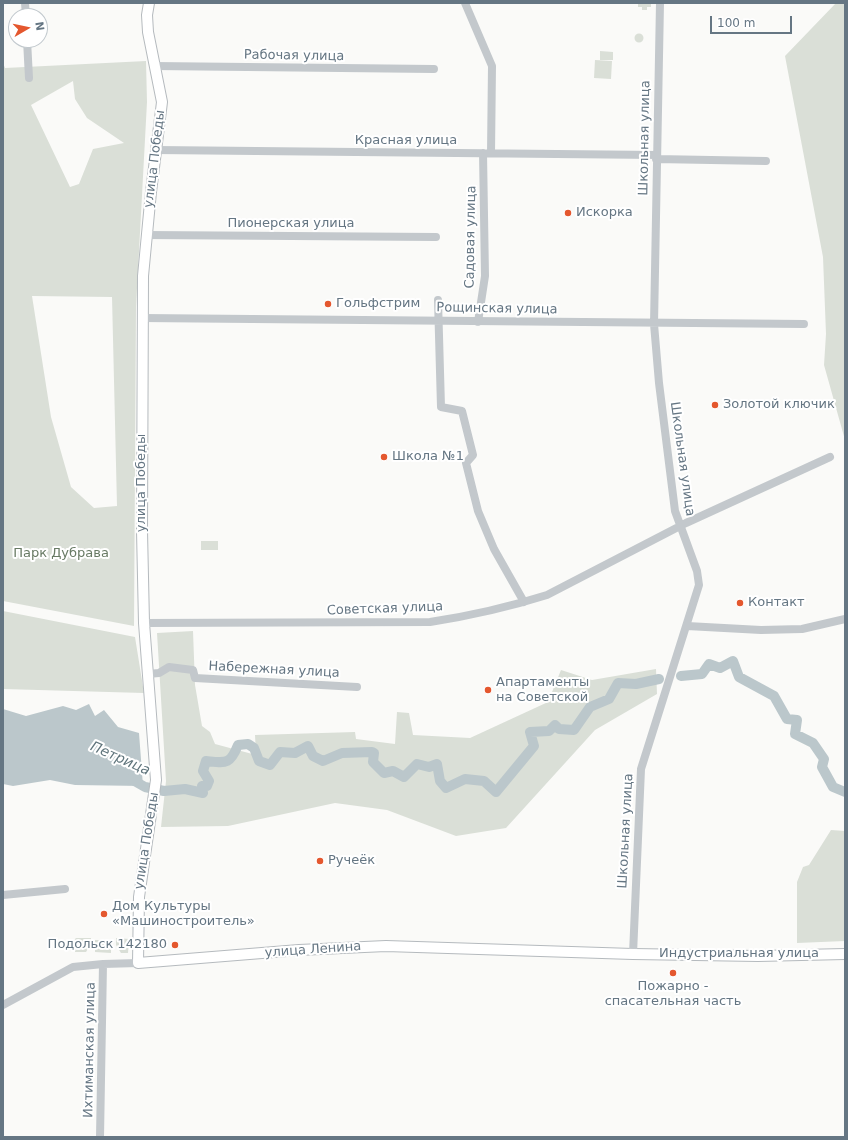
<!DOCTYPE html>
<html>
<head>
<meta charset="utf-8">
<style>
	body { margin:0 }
	#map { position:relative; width:848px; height:1140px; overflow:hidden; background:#fafaf8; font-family:"DejaVu Sans",sans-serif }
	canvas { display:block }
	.frame { position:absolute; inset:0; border:4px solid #657683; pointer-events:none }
	.north { position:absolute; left:8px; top:8px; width:40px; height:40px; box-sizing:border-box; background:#fff; border:1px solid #c1c8cd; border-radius:50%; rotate:81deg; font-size:11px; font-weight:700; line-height:16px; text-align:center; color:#657683 }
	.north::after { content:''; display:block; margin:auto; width:14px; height:18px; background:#e4572e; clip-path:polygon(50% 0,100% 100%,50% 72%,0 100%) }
	.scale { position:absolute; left:710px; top:16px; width:82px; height:18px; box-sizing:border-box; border:2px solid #657683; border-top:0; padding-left:5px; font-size:12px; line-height:14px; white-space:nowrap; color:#657683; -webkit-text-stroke:3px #fff; paint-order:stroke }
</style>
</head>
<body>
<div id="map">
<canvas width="848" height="1140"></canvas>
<div class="frame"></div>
<div class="north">N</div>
<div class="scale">100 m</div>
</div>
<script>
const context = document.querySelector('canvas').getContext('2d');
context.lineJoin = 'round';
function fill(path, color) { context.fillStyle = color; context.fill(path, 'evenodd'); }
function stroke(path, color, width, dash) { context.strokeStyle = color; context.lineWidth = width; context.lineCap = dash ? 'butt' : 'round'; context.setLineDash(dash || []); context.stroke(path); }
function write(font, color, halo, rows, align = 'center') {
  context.font = font + ' "DejaVu Sans",sans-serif'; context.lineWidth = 4; context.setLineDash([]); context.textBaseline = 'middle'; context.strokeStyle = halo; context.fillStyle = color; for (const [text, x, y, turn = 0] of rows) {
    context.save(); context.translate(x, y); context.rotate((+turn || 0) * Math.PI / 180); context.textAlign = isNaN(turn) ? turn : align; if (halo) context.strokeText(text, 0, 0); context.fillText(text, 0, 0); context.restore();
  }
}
fill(new Path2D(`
	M638,3H651V7H647V10H642V7H638Z
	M836,3H845V440L824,365L826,334L823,257L785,56Z
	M634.5 38a4.5 4.5 0 1 1 9 0a4.5 4.5 0 1 1-9 0Z
	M600,51L613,52V60H600Z
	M595,60L612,61L611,79L594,78Z
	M146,61L147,102L136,307L134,626L3,601V63L5,68ZM73,81L75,99L87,118L124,143L93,149L79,184L70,187L31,105ZM32,296L112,297L117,506L94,508L71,487L51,417Z
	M201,541H218V550H201Z
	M3,611L135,637L144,693L3,689Z
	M193,631L195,685L202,726L210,732L215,744L256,755L255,735L355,732L356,739L395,744L397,712L409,713L413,735L470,738L548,702L561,670L592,680L656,669L657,694L595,730L506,828L456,836L387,810L335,803L228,826L161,827L166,781L157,633Z
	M831,830L845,831V941L797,943V882L803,867L809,865Z
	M76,938H91V944L86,952H75V939Z
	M116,938L129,939L128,953H121L116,945Z
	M95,940H111V953L95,952Z`), '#dadfd7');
fill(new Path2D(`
	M89,704L95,716L104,710L118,727L139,733L143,786L75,785L50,780L13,786L3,784V709L26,716L63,706L76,710Z`), '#bbc7cb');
stroke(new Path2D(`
	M681,676L702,674L709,664L720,668L733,661L739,677L774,696L787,719L797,720L795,734L813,743L824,759L822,767L833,787L845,792
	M131,779L145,787L164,791L185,789L203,793L202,786H207L209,781L203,771L206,761C226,763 230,765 238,745L248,744L254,748L259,761L270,765L280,752L295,753L308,746L313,756L323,761L342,753L372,752L374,753L373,762L384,773L393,771L404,777L417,764L429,767L437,764L440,781L446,788L465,779L484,781L496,792L534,746L530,732L549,731L555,725L559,729L574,730L590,707L609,699L618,683L636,684L659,679`), '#bbc7cb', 10);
const major = new Path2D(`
	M149,3L147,15L148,32L162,102L151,192L143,276L142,531L144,623L156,780L139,897L138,963L299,950L386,946L633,954L758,956L845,954`);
stroke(major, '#b5babe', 12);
stroke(new Path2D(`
	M25,3L26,16
	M465,3L492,66L491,153
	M27,40L29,78
	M154,66L434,69
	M156,150L657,155
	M656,159L766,161
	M146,235L436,237
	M438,300L441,407L462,411L473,455L466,463L478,511L494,549L524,602
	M142,318L804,324
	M478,322L485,276L483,153
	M144,623L430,622C469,616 509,607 547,595L686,523L830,457
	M687,626L761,630L802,629L845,619
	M148,674L159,673L169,667L193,670L195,678L357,687
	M3,895L65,889
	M633,954L641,769L699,585L697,571L675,511L659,383L654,324L660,3
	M3,1005L73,967L103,964L138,963
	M100,1137L103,964`), '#c3c8cc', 8);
stroke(major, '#fff', 10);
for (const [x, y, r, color] of [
	[568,213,4,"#e4572e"],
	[328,304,4,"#e4572e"],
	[715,405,4,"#e4572e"],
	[384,457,4,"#e4572e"],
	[740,603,4,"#e4572e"],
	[488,690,4,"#e4572e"],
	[320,861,4,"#e4572e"],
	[104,914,4,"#e4572e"],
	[175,945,4,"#e4572e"],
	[673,973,4,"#e4572e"]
]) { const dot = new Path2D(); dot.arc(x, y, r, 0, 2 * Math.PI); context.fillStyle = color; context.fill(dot); stroke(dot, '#fff', 1.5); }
write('13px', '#657683', '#fff', [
	["Рабочая улица",294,56,1],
	["Школьная улица",645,138,-89],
	["Красная улица",406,141],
	["улица Победы",155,159,-83],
	["Пионерская улица",291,224],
	["Садовая улица",471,237,-89],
	["Рощинская улица",497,309,1],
	["Школьная улица",682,459,82],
	["улица Победы",142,483,-90],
	["Советская улица",385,609,-2],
	["Набережная улица",274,670,3],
	["Школьная улица",626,831,-87],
	["улица Победы",147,841,-81],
	["улица Ленина",313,950,-4],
	["Индустриальная улица",739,954],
	["Ихтиманская улица",90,1050,-89]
]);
write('13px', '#657683', '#fff', [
	["Искорка",576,213],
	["Гольфстрим",336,304],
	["Золотой ключик",723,405],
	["Школа №1",392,457],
	["Контакт",748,603],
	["Апартаменты",496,683],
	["на Советской",496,698],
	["Ручеёк",328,861],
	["Дом Культуры",112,907],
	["«Машиностроитель»",112,922],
	["Подольск 142180",167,945,"right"],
	["Пожарно -",673,987,"center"],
	["спасательная часть",673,1002,"center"]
], 'left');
write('13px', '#687a64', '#fff', [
	["Парк Дубрава",61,554]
]);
write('italic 14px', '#60757c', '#fff', [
	["Петрица",120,759,24]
]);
</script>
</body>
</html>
